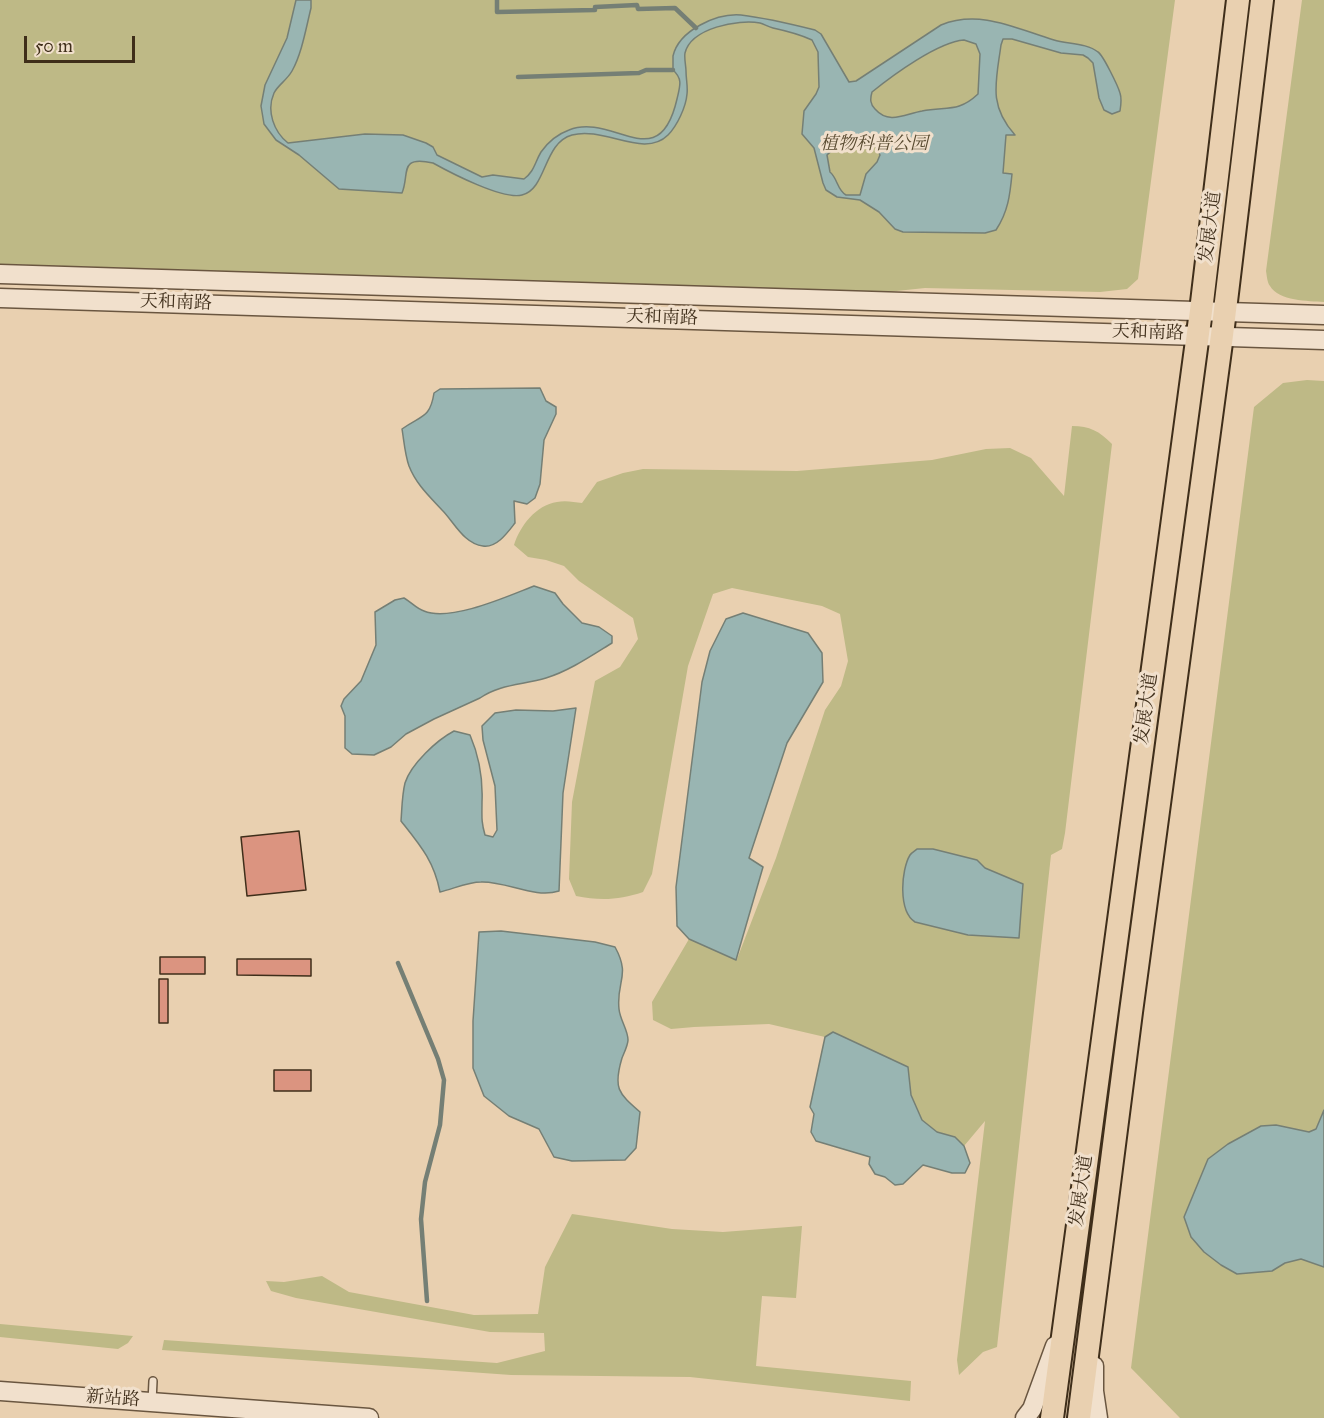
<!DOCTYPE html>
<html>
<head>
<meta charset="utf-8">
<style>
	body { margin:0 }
	#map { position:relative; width:1324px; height:1418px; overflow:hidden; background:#e9d0b0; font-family:"IM FELL Great Primer",serif }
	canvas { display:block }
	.scale { position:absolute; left:24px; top:36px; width:111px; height:27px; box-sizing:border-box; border:3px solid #3f2e1a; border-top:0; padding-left:8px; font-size:18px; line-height:21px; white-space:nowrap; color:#3f2e1a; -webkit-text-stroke:4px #f1e0cc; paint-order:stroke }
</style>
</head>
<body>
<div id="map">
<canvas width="1324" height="1418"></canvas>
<div class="scale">50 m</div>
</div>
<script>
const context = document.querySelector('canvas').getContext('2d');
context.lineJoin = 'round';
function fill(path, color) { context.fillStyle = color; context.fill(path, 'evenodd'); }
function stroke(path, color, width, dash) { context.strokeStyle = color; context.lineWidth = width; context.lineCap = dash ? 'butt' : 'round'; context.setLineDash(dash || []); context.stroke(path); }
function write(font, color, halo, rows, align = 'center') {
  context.font = font + ' "IM FELL Great Primer","Noto Serif SC",serif'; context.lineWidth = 6; context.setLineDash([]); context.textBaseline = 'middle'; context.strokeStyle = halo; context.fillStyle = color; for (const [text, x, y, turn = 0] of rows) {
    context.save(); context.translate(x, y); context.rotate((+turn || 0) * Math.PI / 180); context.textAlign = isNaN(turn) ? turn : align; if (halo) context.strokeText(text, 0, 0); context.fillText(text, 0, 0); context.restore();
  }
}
fill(new Path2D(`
	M0,0H1175L1138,279L1127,289L1100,292L925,288L887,292L0,264Z
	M1302,0H1324V302C1308,301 1279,301 1270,286C1267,282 1267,276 1266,271Z
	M1307,380L1324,381V1418H1180L1131,1368L1254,407L1283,383Z
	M1072,426C1090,426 1099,431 1112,444L1065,833L1062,849L1051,855L997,1347L983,1352L959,1375L957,1360L985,1121L964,1146L955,1137L937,1132L922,1120L911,1095L833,1032L825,1037L769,1024L694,1027L671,1029L653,1020L652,1002L689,939L737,959L776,858L825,710L841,686L848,661L840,614L822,606L732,588L713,594L688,666L652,874L643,892C620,900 600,901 576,896L569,879L572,802L595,681L620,667L638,639L633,618L579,581L564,566L546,560L528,557L514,545C520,526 536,505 557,502C565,500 574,502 582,503L597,482L623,473L643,469L797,471L932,460L986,449L1010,448L1031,458L1064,496Z
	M572,1214L672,1229L723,1232L802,1226L796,1298L762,1296L756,1366L911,1381L910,1401L690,1377L511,1375L162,1350L164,1340L497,1363L545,1351L544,1333L490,1332L296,1298L271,1291L266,1281L284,1282L322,1276L349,1292L474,1315L538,1314L545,1267Z
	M0,1324L133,1336L128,1343L118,1349L0,1337Z`), '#beb986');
const water = new Path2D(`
	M296,0H311V8C306,28 302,53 292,71C287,80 278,85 274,93C266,111 274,132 288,143L365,134L403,135L426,143L433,147L437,155L482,177L493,175L524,179C534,172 535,162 541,152C548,142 558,134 569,130C613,112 659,178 677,99C680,86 683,79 673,70C673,65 673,60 673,56C679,30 717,13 741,15C766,18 791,24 815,30L821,34L849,82L856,81L941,25C980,9 1017,29 1054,40C1067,44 1087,43 1098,52C1103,55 1118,86 1120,93C1122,99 1121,105 1120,111L1112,114L1104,110L1099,98L1093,63L1088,58L1083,55L1061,53L1012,39H1003L1001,45C996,82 988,105 1015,135H1006L1003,173L1012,174C1010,195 1008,212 996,230L985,233L903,232L895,229L879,212L860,200L837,197L826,190L823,183L814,148L802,134L804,111L816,94L819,87L818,52L812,40C799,34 787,31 773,28C768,27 764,24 760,23C738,19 691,28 685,53C684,58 686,66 686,71C686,79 688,87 687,94C686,107 677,126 668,135C644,159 604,126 572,135C543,143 547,189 522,195C503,200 451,173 433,163C398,155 410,174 402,193L339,189L299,155L276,140L264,124L261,106L265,85L287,38ZM964,40L976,44L980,54L978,94C958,113 946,106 922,111C905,114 889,125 875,109C870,104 870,99 872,92C893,75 938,42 964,40ZM864,139L874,143L880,155L877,162L866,174L860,195H846C837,190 838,179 830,172L827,155C838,144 848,140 864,139Z
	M540,388L546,401L556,407V414L544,440L540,484L535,498L527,504L514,501L515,523C508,532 497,548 483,546C464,544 454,522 442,510C429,496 416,484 409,466C405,455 404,441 402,429C421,415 430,419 434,393L440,389Z
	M534,586L555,593L563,604L582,623L599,627L612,636V643C591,656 569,671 546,678C523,685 500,684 480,698L434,719L406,734L391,747L374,755L352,754L345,748V716L341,706L344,699L361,681L376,645L375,612L395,600L404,598C411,602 417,609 424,611C451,622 508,596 534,586Z
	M743,613L808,633L822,653L823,682L787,743L749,858L763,867L736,960L689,939L677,926L676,887L702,682L710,651L726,619Z
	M576,708L563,793L559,891C534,899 507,881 481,882C468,882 453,889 440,892C434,861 420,845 401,821C402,808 402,795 405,783C411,764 437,740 454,731L470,735C479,756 483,779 482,802C482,816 481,821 485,835L493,837L497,830L495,786L483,740L482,726L495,713L516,710L553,711Z
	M917,849H933L977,860L985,868L1023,884L1019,938L968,935L915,922C898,911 901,870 910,855C912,852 915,851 917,849Z
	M501,931L595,942L615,947C631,976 616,981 619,1009C620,1020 628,1030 628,1040C628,1045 624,1053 622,1058C613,1088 618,1093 640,1112L636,1148L625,1160L572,1161L554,1157L539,1129L509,1116L484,1096L473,1068V1021L479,932Z
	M833,1032L908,1067L911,1095L922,1120L937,1132L955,1137L964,1146L970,1163L965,1173H952L923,1165L903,1184L895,1185L885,1177L875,1174L869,1164L870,1157L816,1141L811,1132L814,1114L810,1107L825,1037Z
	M1324,1110V1267L1301,1259L1285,1263L1272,1271L1237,1274L1221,1265L1204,1252L1191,1237L1184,1217L1208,1159L1228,1144L1261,1126L1276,1125L1309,1132L1316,1129Z`);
fill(water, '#99b5b2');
stroke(water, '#757f75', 1.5);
stroke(new Path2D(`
	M497,0V12L595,10V7L637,5L638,9L675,8L696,28
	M518,77L639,73L646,70H673
	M398,963L438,1059L444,1080L440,1125L425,1182L421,1219L427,1301`), '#757f75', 4.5);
const building = new Path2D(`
	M299,831L306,890L247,896L241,837Z
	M160,957H205V974H160Z
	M237,959H311V976L237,975Z
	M159,979H168V1023H159Z
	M274,1070H311V1091H274Z`);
fill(building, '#db9480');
stroke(building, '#3f2e1a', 1.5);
const service = new Path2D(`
	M152,1402L153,1381`);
const tertiary = new Path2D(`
	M0,274L1324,315
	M0,298L1324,340
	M1094,1366V1391L1098,1418
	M0,1391L369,1418
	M1025,1418L1032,1409L1055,1346`);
const primary = new Path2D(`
	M1052,1418L1201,311L1238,0
	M1079,1418L1131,1012L1222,335L1262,0`);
stroke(service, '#6a5640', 10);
stroke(tertiary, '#6a5640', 21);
stroke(primary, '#3f2e1a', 26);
stroke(service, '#f1e0cc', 7);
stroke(tertiary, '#f1e0cc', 18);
stroke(primary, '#e9d0b0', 22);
write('italic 18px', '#584a30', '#f1e0cc', [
	["植物科普公园",874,145]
]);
write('18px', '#3f2e1a', '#f1e0cc', [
	["发展大道",1211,227,-83],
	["天和南路",176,303,2],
	["天和南路",662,318,2],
	["天和南路",1148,333,2],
	["发展大道",1147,709,-82],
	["发展大道",1082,1191,-82],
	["新站路",113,1399,4]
]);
</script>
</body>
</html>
